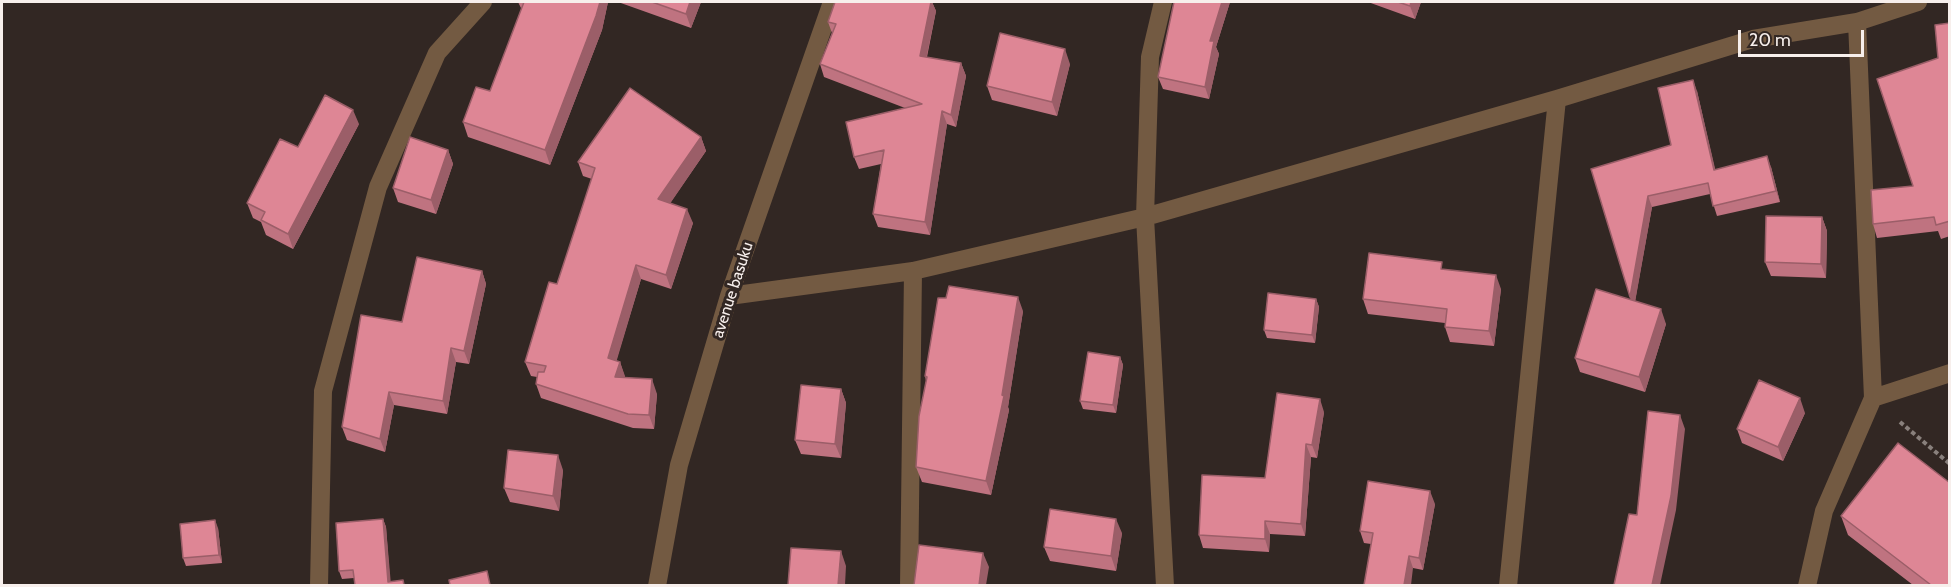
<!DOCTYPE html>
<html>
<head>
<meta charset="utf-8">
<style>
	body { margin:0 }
	#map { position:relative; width:1951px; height:587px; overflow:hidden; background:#322723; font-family:Cabin,sans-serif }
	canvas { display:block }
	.frame { position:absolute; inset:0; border:3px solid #f7efec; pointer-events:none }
	.scale { position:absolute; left:1738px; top:30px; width:126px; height:27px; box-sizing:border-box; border:3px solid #f7efec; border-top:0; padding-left:8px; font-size:18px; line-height:21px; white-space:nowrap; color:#f7efec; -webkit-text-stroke:4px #322723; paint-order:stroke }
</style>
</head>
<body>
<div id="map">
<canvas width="1951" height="587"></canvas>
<div class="frame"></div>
<div class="scale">20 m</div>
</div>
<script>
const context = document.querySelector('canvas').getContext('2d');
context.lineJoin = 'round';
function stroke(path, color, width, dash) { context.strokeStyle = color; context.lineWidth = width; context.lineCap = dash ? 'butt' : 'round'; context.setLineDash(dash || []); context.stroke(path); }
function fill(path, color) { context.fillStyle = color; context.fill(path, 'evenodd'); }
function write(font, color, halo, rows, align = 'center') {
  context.font = font + ' Cabin,sans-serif'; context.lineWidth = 6; context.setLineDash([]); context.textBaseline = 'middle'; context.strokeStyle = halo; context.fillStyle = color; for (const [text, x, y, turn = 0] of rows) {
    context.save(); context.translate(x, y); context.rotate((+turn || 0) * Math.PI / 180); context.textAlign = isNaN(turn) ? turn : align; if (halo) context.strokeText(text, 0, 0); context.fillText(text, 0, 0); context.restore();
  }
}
stroke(new Path2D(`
	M1900,422L1950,464`), '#89807c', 4, [4.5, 3]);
stroke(new Path2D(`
	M1163,2L1150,57L1145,217L1165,586
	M729,296L913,271L1145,217L1557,99L1753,39L1857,22L1918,2
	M1873,398L1950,373
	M319,586L323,391L378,187L437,53L483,2
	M657,586L679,465L729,296L832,2
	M909,586L913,271
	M1508,586L1557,99
	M1807,586L1824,511L1873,398L1857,22`), '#735a42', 18);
fill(new Path2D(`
	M518,2H608L602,30L550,165L468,137L463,122L490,91L522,9L521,8Z
	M618,2H701L691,28Z
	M835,2H932L936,11L927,57L961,63L966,76L956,127L947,124L930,235L878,227L873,214L881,164L859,169L854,157L905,108L824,77L820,64L832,33L828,22Z
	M1174,2H1230L1216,47L1219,54L1209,99L1163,89L1158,77Z
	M1368,2H1421L1415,19Z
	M1950,23V236L1941,239L1938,231L1877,238L1873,224L1913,186L1938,58Z
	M1070,64L1057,116L992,100L987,86Z
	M1697,91L1715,170L1771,167L1780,202L1717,216L1710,194L1652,207L1635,301L1666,324L1645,392L1580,372L1575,358L1631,300L1591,169L1671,145Z
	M359,124L293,249L266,235L261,222L253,218L247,203L298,147Z
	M701,137L706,151L670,203L693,223L671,289L641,279L616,361L620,362L625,378L657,394L654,429L633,428L541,398L536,384L537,377L531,376L525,362L557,284L592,179L583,176L578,162Z
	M448,150L453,164L436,214L398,202L393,188Z
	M1822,217L1827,231L1826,278L1771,276L1765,262Z
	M1444,270L1501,289L1494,346L1450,342L1445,327V323L1368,314L1363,299Z
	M482,271L486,284L469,364L456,362L447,414L394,405L385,452L347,440L342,427L402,322Z
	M1316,299L1319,307L1315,343L1267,338L1264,330Z
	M1023,311L1008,407L1009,410L991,495L922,482L916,467L926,381L925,376Z
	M1120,357L1123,365L1116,413L1083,409L1080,401Z
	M841,389L846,403L841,458L801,454L795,440Z
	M1324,412L1317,458L1311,457L1305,536L1270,534L1269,552L1203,548L1199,535L1265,478Z
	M1805,413L1783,461L1742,443L1737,429Z
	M563,470L559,511L510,502L504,488Z
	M1435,504L1423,570L1413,568L1371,544L1364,543L1360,531Z
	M1841,516L1950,585H1913L1848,535Z
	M383,519L386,527L390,581L405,585L354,578L342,579L339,571Z
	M218,528L222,563L186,566L183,558Z
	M1122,533L1116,571L1050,561L1044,547Z`), '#bf7380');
fill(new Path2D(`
	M600,2H608L602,30L550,165L545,150Z
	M690,2H701L691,28L686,14Z
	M931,2H932L936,11L924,69L920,56Z
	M1222,2H1230L1216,47L1219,54L1209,99L1205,87L1210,41Z
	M1411,2H1421L1415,19L1410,6Z
	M1065,49L1070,64L1057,116L1052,102Z
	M961,63L966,76L956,127L951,115Z
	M1693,80L1697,91L1718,181L1714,170Z
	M353,110L359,124L293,249L288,234Z
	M942,111L947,124L930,235L925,222Z
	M701,137L706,151L663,214L658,199Z
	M448,150L453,164L436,214L431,200Z
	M1767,156L1771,167L1780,202L1776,191Z
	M1648,196L1652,207L1634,308L1630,297Z
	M687,209L693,223L671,289L666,275Z
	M1822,217L1827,231L1826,278L1821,264Z
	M636,265L641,279L613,373L608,358Z
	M482,271L486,284L469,364L464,351Z
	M1496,275L1501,289L1494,346L1489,331Z
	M1018,297L1023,311L1008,407L1009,410L991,495L986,481L1002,395Z
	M1316,299L1319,307L1315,343L1312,335Z
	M1661,309L1666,324L1645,392L1639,377Z
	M451,348L456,362L447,414L443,401Z
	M1120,357L1123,365L1116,413L1113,405Z
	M620,362L625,376L620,391L615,377Z
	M652,379L657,394L654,429L649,415Z
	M841,389L846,403L841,458L835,444Z
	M389,392L394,405L385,452L380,439Z
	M1800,398L1805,413L1783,461L1778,447Z
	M1320,399L1324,412L1317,458L1312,445Z
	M1680,415L1685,429L1676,510L1660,585H1652Z
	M1306,444L1311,457L1305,536L1301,524Z
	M558,455L563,470L559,511L553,496Z
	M1430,491L1435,504L1423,570L1419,558Z
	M383,519L386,527L391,585L388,582Z
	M1116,519L1122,533L1116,571L1111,556Z
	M215,520L218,528L222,563L219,555Z
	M1265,521L1270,534L1269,552L1265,539Z
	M841,551L846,566L845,585H838Z
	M983,553L989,567L986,585H979Z
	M1409,556L1413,568L1411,585H1404Z`), '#9b5e68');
const building = new Path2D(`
	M524,2H600L596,16L545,150L463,122L476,87L490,91Z
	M652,2H690L686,14Z
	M835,2H931L920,56L961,63L951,115L942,111L925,222L873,214L884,150L854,157L846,122L922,104L820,64L836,24L828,22Z
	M1174,2H1222L1210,41H1214L1205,87L1158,77Z
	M1398,2H1411L1410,6Z
	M1950,23V221L1936,225L1934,217L1873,224L1871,190L1913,186L1877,79L1938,58L1935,25Z
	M1000,33L1065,49L1052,102L987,86Z
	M1693,80L1714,170L1767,156L1776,191L1713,206L1708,183L1648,196L1630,297L1591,169L1671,145L1658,88Z
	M630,88L701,137L658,199L687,209L666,275L636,265L608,358L620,362L615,377L652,379L649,415L628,414L536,384L538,372H544L546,366L525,362L549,282L557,284L595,168L578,162Z
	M325,95L353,110L288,234L261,220L265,212L247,203L280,139L298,147Z
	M410,137L448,150L431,200L393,188Z
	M1766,216L1822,217L1821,264L1765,262Z
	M1369,253L1442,262L1441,269L1496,275L1489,331L1445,327L1447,309L1363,299Z
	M417,257L482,271L464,351L451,348L443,401L389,392L380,439L342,427L361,315L402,322Z
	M949,286L1018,297L1002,395L1004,396L986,481L916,467L919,416L927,377L925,376L938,298H946Z
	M1596,289L1661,309L1639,377L1575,358Z
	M1268,293L1316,299L1312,335L1264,330Z
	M1088,352L1120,357L1113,405L1080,401Z
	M1759,380L1800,398L1778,447L1737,429Z
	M801,385L841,389L835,444L795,440Z
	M1277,393L1320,399L1312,445L1306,444L1301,524L1265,521V539L1199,535L1202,475L1265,478Z
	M1648,411L1680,415L1671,496L1652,585H1614L1629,514L1637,515Z
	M1898,443L1950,483V585H1931L1841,516Z
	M508,450L558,455L553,496L504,488Z
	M1368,481L1430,491L1419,558L1409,556L1404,585H1364L1373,533L1360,531Z
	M1050,509L1116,519L1111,556L1044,547Z
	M383,519L388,582L403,580L404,585H355L353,570L339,571L336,523Z
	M215,520L219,555L183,558L180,524Z
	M919,545L983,553L979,585H914Z
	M791,548L841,551L838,585H788Z
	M487,571L490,585H450L449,580Z`);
fill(building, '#de8695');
stroke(building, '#9b5e68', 1.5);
write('16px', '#f7efec', '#322723', [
	["avenue basuku",733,290,-72]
]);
</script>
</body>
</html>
